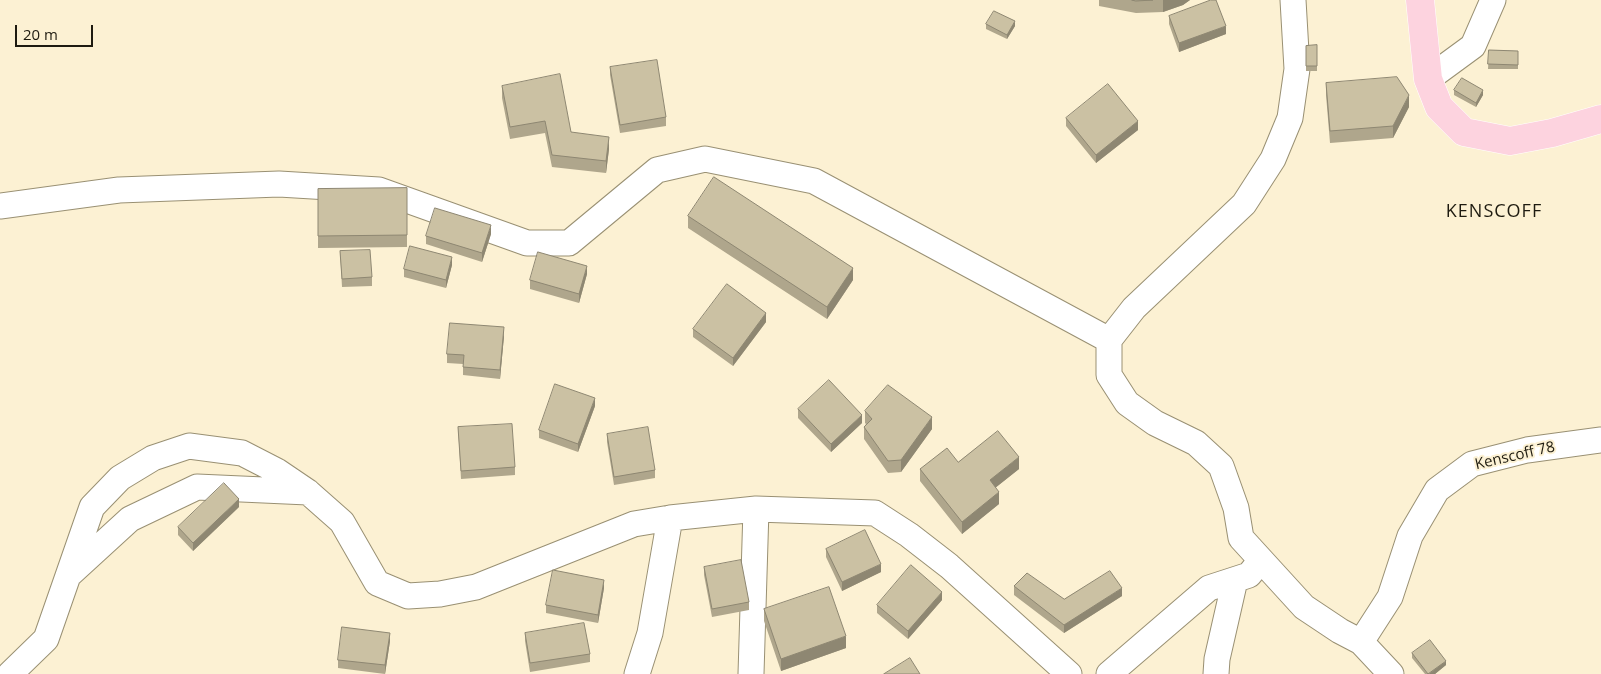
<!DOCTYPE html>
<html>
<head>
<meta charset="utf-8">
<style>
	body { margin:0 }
	#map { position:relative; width:1601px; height:674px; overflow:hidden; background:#fcf1d3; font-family:"Open Sans",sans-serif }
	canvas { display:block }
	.scale { position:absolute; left:15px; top:25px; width:78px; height:22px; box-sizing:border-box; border:2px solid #1e1b10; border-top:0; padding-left:6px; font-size:15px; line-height:18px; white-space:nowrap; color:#1e1b10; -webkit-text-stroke:4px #fcf1d3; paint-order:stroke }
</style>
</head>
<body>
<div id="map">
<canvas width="1601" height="674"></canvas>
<div class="scale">20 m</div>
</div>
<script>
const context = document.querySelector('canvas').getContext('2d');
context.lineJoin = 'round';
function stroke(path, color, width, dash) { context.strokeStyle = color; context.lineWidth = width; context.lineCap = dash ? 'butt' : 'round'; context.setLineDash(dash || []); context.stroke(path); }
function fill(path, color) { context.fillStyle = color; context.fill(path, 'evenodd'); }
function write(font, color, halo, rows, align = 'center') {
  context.font = font + ' "Open Sans",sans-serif'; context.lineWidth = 4; context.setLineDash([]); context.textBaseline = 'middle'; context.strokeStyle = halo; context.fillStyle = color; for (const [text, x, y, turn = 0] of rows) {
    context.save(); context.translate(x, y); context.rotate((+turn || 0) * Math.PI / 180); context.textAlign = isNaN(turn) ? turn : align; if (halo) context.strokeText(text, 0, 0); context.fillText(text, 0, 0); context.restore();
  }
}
const minor = new Path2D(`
	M1293,0L1297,69L1290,118L1273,159L1244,204L1134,308L1109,340V375L1127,403L1155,423L1196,443L1221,466L1236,508L1241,538L1304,607L1340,631L1361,642L1390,597L1410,536L1437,490L1472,464L1527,450L1601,440
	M1428,79L1473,46L1493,0
	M0,206L119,190L279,184L379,190L527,243H569L657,170L705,159L814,181L1109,340
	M71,573L130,519L197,487L308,492
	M1361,642L1391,674
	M10,674L46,639L92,507L120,478L153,458L189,446L242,453L277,471L308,492L342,522L377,583L408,596L440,594L476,587L634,524L670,518L756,509L875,513L909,535L949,566L1069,674
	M637,674L650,633L670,518
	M751,674L756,509
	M1109,674L1209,588L1249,575L1261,560
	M1216,674L1217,659L1235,580`);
const major = new Path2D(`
	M1420,0L1428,79L1439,107L1464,132L1510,141L1552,133L1601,119`);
stroke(minor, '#999073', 27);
stroke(major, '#fff', 29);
stroke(minor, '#fff', 25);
stroke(major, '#fdd3df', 28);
fill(new Path2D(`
	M1099,0H1190L1183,5L1163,12L1136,13L1099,6Z
	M1169,16L1226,34L1179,52L1169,24Z
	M986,24L1015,26L1007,39L986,29Z
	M1317,45V71H1306V46Z
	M1489,50L1518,51V69H1488Z
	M610,67L666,117V126L620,133L610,75Z
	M1326,83L1409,107L1393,138L1330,143L1326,95Z
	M502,86L571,132L609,149L606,173L552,167L545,133L510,139L502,98Z
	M1454,90L1483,95L1476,107L1454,95Z
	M1066,118L1138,130L1096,163L1066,126Z
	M407,188V247L318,248V189Z
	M688,216L853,280L827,319L688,228Z
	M491,234L482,262L426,244V236Z
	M340,251L372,277V286L342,287Z
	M452,265L446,288L404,277V269Z
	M587,274L579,303L530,289V280Z
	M766,322L733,366L693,337V329Z
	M504,336L500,379L463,375V364L447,363V354Z
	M595,406L578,452L539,438V430Z
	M798,409L862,423L831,452L798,418Z
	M865,411L932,429L901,472L888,473L864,439V427L866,424L865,423Z
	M458,427L515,467V475L461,479Z
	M607,434L655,470V478L614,485L607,442Z
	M958,462L1019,469L995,488L999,504L962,534L920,481V469Z
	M239,507L193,551L178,535V527Z
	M826,549L881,572L842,591L826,557Z
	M704,567L749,602V610L712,617L704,575Z
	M1014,586L1064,599L1122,596L1064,633L1014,595Z
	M604,588L598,623L546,613V605Z
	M942,600L908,639L877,613V605Z
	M764,609L846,648L781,671L764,621Z
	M525,633L590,654V662L530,672L525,641Z
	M390,641L385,674L338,668V660Z
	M1412,653L1446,665L1435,674H1425L1412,658Z`), '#afa68c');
fill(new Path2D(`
	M1163,0H1190L1183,5L1163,12Z
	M1015,21V26L1007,39V35Z
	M1226,26V34L1179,52V43Z
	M1483,90V95L1476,107V103Z
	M1409,95V107L1393,138V126Z
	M1138,121V130L1096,163V155Z
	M609,137V149L606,173V161Z
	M491,225V234L482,262V253Z
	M452,257V265L446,288V280Z
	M587,266V274L579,303V294Z
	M853,268V280L827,319V307Z
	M766,313V322L733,366V358Z
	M504,327V336L500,379V370Z
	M595,398V406L578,452V444Z
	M862,415V423L831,452V444Z
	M932,417V429L901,472V460Z
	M1019,457V469L990,492V480Z
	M999,492V504L962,534V522Z
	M239,499V507L193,551V543Z
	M881,564V572L842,591V582Z
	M604,580V588L598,623V615Z
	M1122,588V596L1064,633V625Z
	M942,592V600L908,639V631Z
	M390,633V641L385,674V665Z
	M846,636V648L781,671V659Z
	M1446,661V665L1435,674H1429Z`), '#8e8772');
const building = new Path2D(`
	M1132,0H1153L1136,1Z
	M1211,0H1216L1226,26L1179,43L1169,16Z
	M994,11L1015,21L1007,35L986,24Z
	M1317,45V66H1306V46Z
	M1489,50L1518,51V65L1488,64Z
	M657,60L666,117L620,125L610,67Z
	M560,74L571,132L609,137L606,161L552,155L545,121L510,127L502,86Z
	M1397,77L1409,95L1393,126L1330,131L1326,83Z
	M1462,78L1483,90L1476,103L1454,90Z
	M1108,84L1138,121L1096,155L1066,118Z
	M714,177L853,268L827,307L688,216Z
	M407,188V235L318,236V189Z
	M435,208L491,225L482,253L426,236Z
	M410,246L452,257L446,280L404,269Z
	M370,250L372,277L342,279L340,251Z
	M538,252L587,266L579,294L530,280Z
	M727,284L766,313L733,358L693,329Z
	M450,323L504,327L500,370L463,367L464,355L447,354Z
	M829,380L862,415L831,444L798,409Z
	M555,384L595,398L578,444L539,430Z
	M888,385L932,417L901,460L888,461L864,427L872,419L865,411Z
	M512,424L515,467L461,471L458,427Z
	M648,427L655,470L614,477L607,434Z
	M998,431L1019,457L990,480L999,492L962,522L920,469L947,448L958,462Z
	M224,483L239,499L193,543L178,527Z
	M865,530L881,564L842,582L826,549Z
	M741,560L749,602L712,609L704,567Z
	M911,565L942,592L908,631L877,605Z
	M553,570L604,580L598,615L546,605Z
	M1110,571L1122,588L1064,625L1014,586L1027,573L1064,599Z
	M829,587L846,636L781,659L764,609Z
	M584,623L590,654L530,663L525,633Z
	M342,627L390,633L385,665L338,660Z
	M1430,640L1446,661L1428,674L1412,653Z
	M910,658L920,674H884Z`);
fill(building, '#cbc1a3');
stroke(building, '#8e8772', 1);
write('15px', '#1e1b10', '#fcf1d3', [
	["Kenscoff 78",1515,456,-13]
]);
context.letterSpacing = '1px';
write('18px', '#1e1b10', '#fcf1d3', [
	["KENSCOFF",1494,212]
]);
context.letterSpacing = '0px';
</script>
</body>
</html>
